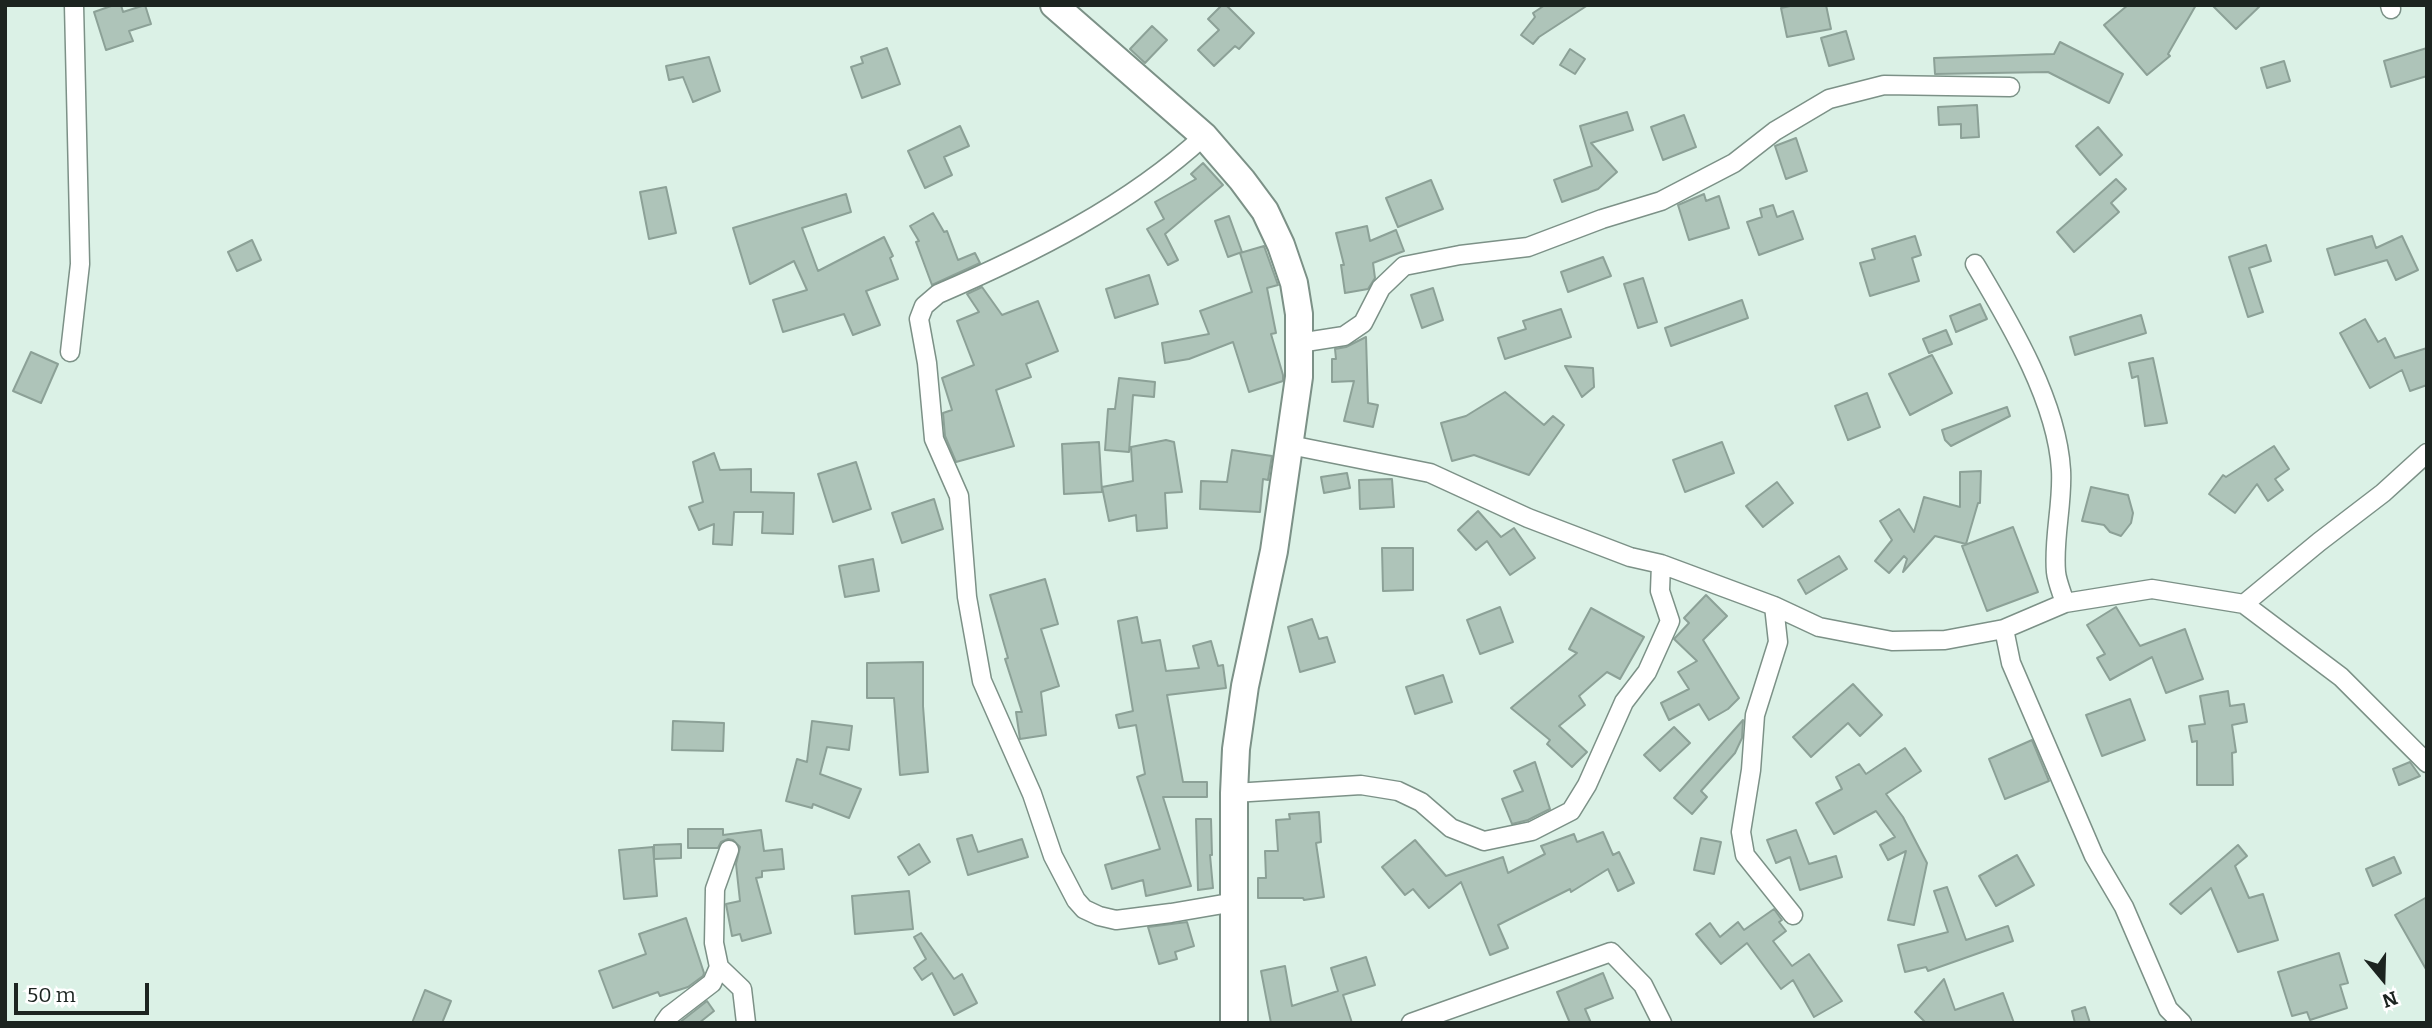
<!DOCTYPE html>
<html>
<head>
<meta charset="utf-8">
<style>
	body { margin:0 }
	#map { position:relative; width:2432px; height:1028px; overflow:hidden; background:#dbf1e6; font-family:Bitter,serif }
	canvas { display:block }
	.frame { position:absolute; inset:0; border:7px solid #1c2420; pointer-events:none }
	.north { position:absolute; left:2348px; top:944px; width:70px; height:70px; -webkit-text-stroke:5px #fff; paint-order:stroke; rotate:161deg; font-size:19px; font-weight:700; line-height:28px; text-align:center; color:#1c2420 }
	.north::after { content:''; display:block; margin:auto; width:24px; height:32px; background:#1c2420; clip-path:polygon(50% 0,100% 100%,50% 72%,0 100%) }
	.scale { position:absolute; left:14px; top:983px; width:135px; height:32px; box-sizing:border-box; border:4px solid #1c2420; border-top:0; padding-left:9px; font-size:21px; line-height:24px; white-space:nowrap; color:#1c2420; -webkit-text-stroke:5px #fff; paint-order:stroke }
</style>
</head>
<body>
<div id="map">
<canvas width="2432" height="1028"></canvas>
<div class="frame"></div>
<div class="north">N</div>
<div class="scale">50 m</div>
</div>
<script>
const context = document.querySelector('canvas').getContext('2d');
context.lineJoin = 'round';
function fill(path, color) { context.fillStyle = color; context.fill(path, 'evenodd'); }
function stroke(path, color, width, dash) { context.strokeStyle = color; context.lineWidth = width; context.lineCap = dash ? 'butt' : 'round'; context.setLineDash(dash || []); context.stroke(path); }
const building = new Path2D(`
	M114,5H121L123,12L145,5L151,24L129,31L133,41L106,50L94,12Z
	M1222,5H1226L1254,33L1239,49L1235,46L1214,66L1198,50L1219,30L1208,19Z
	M1545,5H1588L1539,37L1533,44L1521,35L1535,17L1533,13Z
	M1795,5H1826L1831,29L1787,37L1781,8Z
	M2128,5H2196L2168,54L2170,56L2147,75L2104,25Z
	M2212,5H2261L2236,29Z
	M1152,26L1167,40L1145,63L1130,49Z
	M1846,31L1854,59L1829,66L1821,38Z
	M2060,42L2123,74L2109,103L2048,72L1935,74L1934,58L2054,54Z
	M887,48L900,84L862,98L851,67L863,63L861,57Z
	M2427,48V76L2391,87L2384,61Z
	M1570,49L1585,59L1575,74L1560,65Z
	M709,57L720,91L693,102L683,77L669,80L666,66Z
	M2284,61L2290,81L2267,88L2261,68Z
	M1977,105L1979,137L1961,138V124L1939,125L1938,107Z
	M1627,112L1633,130L1591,143L1617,172L1598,189L1562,202L1554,180L1592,166L1580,126Z
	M1684,115L1696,147L1663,160L1651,127Z
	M960,126L969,146L944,157L952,175L925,188L908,151Z
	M2098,127L2122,155L2100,175L2076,146Z
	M1796,138L1807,171L1786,179L1775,146Z
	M1203,163L1223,185L1165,234L1178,260L1168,265L1147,229L1164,219L1155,202L1196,179L1191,174Z
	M2116,179L2126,189L2111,203L2119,212L2074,252L2057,232Z
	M1431,180L1443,209L1398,227L1386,198Z
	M666,187L676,233L649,239L640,192Z
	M846,194L851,212L802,228L818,271L884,237L893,256L890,258L898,279L866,291L880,325L853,335L844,314L783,332L773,300L807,290L794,261L750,284L733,228Z
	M1704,194L1706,201L1719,196L1729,228L1689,240L1678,205Z
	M1773,205L1777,217L1793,211L1803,239L1759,255L1747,222L1762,217L1760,209Z
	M933,213L944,232L947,231L958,260L975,253L980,263L932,285L916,242L919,241L910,226Z
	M1229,216L1242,252L1228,257L1215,221Z
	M1367,226L1370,241L1396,230L1404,251L1373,263L1375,278L1368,289L1345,293L1341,265H1344L1336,233Z
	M1915,236L1921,255L1912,258L1919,281L1870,296L1860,263L1875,259L1872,249Z
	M2372,236L2376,248L2402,236L2418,270L2396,280L2387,260L2335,275L2327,249Z
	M252,240L261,260L237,271L228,252Z
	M2266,245L2271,261L2249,268L2263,312L2248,317L2229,257Z
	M1264,246L1278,285L1267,288L1276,333L1271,334L1283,375V381L1249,392L1233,342L1189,359L1165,363L1162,343L1209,334L1200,311L1252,292L1240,253Z
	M1603,257L1611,276L1568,292L1561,272Z
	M1149,275L1158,304L1115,318L1106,289Z
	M1643,278L1657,322L1638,328L1624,284Z
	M982,287L1002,315L1038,301L1058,351L1026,364L1031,377L996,390L1014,446L956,462L945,436L943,413L952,410L942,378L974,365L957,321L979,312L967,294Z
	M1433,288L1443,320L1422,328L1411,295Z
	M1742,300L1748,318L1671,346L1665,328Z
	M1980,304L1987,319L1956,332L1950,316Z
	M1561,309L1571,337L1505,359L1498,338L1526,329L1523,321Z
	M2141,315L2146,333L2075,355L2070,337Z
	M2365,319L2378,342L2385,338L2395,358L2427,348V385L2410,391L2402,370L2370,388L2340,333Z
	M1946,330L1952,344L1929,353L1923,339Z
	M1366,337L1368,403L1378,405L1373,427L1344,421L1354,381L1332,382V359H1336L1335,349L1346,347Z
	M31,352L58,364L41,403L13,391Z
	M1932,355L1952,393L1910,415L1889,374Z
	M2153,358L2167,423L2145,426L2138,376L2132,378L2129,363Z
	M1565,366L1593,368L1594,387L1582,397Z
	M1119,378L1155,382L1154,397L1133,395L1129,452L1105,450L1108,409H1115Z
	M1505,392L1544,425L1553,416L1564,425L1529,475L1474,455L1452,461L1441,423L1466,416Z
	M1867,393L1880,427L1848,440L1835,406Z
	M2007,407L2010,416L1951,446L1945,440L1942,430Z
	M1166,440L1174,442L1182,492L1165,493L1167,528L1137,531L1136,515L1109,521L1102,487L1133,481L1131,447Z
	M1099,442L1102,492L1064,494L1062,444Z
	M1722,442L1734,473L1685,492L1673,460Z
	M2274,446L2289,469L2275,479L2283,490L2268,501L2257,484L2235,513L2209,494L2223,475L2226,477Z
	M1232,450L1272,456L1268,480L1263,479L1260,512L1200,509L1201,481L1227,482Z
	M714,453L720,470L751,469V492L794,493L793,534L762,533L763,512H734L732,545L713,544L714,524L699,530L689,507L703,502L693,462Z
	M856,462L871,509L833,522L818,474Z
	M1981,471L1980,503H1978L1966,544L1935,536L1903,572L1907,559L1904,556L1889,573L1875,561L1892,540L1880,521L1899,509L1914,532L1924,497L1960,507V472Z
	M1347,473L1350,488L1324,493L1321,477Z
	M1392,479L1394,507L1360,509L1359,480Z
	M1777,482L1793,503L1763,527L1746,506Z
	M2091,487L2128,495L2133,513L2131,523L2121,536L2110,532L2104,525L2082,521Z
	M934,499L943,529L902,543L892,513Z
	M1478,511L1501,537L1514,528L1535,558L1510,575L1487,541L1476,550L1458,530Z
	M2013,527L2038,592L1987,611L1962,546Z
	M1382,548H1413V590L1383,591Z
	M1839,556L1847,569L1806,594L1798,580Z
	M873,559L879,591L845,597L839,566Z
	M1045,579L1058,624L1041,629L1059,686L1041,692L1046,735L1020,739L1016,712H1022L1005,659L1008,658L990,595Z
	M1706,595L1727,616L1703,640L1739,698L1728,709L1709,720L1699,704L1669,720L1661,703L1689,689L1678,672L1697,661L1674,639L1689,623L1684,618Z
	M1500,607L1513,642L1480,654L1467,620Z
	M2116,607L2140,646L2185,629L2203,679L2166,693L2152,657L2110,680L2097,658L2105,654L2087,625Z
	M1591,608L1644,637L1620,679L1607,672L1579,696L1585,705L1559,726L1587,752L1572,767L1547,744L1550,740L1511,708L1577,653L1569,649Z
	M1137,617L1142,643L1160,640L1166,671L1199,668L1193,646L1211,641L1218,666L1223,665L1226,688L1167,695L1183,782H1207V797H1163L1191,886L1146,896L1143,880L1112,889L1105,865L1160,849L1137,777L1145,774L1136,725L1119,728L1116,715L1133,711L1118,621Z
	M1312,619L1319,639L1327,637L1335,662L1300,672L1288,627Z
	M923,662V706L928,772L900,775L894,698H867V663Z
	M1443,675L1452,702L1415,714L1406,687Z
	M1853,684L1882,715L1860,736L1848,723L1811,757L1793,737Z
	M2228,691L2230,706L2244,704L2247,722L2232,725L2236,752L2232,753L2233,785H2197V741L2192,742L2189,726L2205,724L2200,696Z
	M2130,699L2145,740L2102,756L2086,715Z
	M1743,720L1742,738L1735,753L1701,791L1707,797L1692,814L1674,798Z
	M673,721L724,723L723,751L672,750Z
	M812,721L852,726L849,750L827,747L820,774L861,789L849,818L813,804L812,808L786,801L797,759L807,762Z
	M1674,727L1690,743L1660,771L1644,755Z
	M2032,740L2049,781L2005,799L1989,759Z
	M1905,748L1921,771L1886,794L1903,817L1927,863L1914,925L1888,920L1906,851L1888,860L1880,845L1895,837L1876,811L1834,834L1816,803L1842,789L1836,777L1859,764L1866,774Z
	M1535,762L1550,809L1528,820L1512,824L1502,799L1523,791L1514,771Z
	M2410,762L2420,776L2399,785L2393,769Z
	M1319,812L1321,842L1316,843L1324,897L1304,900L1303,898H1258V878H1266L1265,851H1278L1276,820L1290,819L1289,814Z
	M1196,819H1211L1212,855H1210L1213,888L1198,890Z
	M688,829H723V835L761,830L764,851L782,849L784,869L762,871V877L756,878L771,933L742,941L740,934L732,936L726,904L740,901L736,864L740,847L733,840L728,839L721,842L718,848H688Z
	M1796,830L1809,864L1836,856L1842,877L1800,890L1790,857L1776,863L1767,840Z
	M1603,832L1613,855L1619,852L1634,883L1618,891L1608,869L1571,892L1570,889L1498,925L1508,948L1490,955L1461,882L1429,908L1413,889L1405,895L1382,867L1415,840L1446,876L1503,857L1508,873L1545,854L1541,846L1574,834L1577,842Z
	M972,835L978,852L1022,839L1028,857L968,875L957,839Z
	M1701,838L1721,842L1714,874L1694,870Z
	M681,844V858L654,859V845Z
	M919,844L930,862L909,875L898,857Z
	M2238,845L2247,856L2235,866L2249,898L2263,894L2278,940L2238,952L2211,888L2181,914L2170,904Z
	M653,847L657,896L624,899L619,850Z
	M2017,855L2034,885L1996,906L1979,876Z
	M2394,857L2401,873L2373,886L2366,869Z
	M1947,887L1966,940L2008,926L2013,941L1928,971L1926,967L1905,972L1898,945L1948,932L1934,891Z
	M909,891L913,929L855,934L852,896Z
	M2427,897V971L2395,915Z
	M1774,909L1782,920L1779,922L1786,931L1773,941L1792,966L1809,954L1842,1001L1814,1017L1793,980L1781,989L1747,943L1721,964L1696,934L1710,923L1720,937L1738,922L1744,930Z
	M686,918L704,973L703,976L688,987L660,996L658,992L613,1008L599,971L646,954L639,934Z
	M1187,922L1194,946L1175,952L1177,959L1159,964L1148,927Z
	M921,933L954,979L962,974L977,1003L954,1015L932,973L922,980L914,968L926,959L914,937Z
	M2339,953L2348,983L2340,985L2347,1008L2310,1020L2307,1012L2292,1016L2278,972Z
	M1366,957L1375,985L1343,995L1352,1023H1271L1261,971L1285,966L1292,1006L1338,991L1331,968Z
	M1603,973L1613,998L1585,1009L1591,1023H1570L1557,992Z
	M1944,979L1955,1010L2003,993L2014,1023H1926L1915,1012Z
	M425,990L451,1001L442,1023H412Z
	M707,1001L714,1011L699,1023H679Z
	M2085,1007L2090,1023H2075L2072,1011Z`);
fill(building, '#aec4b9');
stroke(building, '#8ca197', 2);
const street = new Path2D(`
	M2390,5L2391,9
	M1204,136C1128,206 1031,254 938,294L924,306L919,319L927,363L934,439L959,496L967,597L982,681L1032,794L1053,856L1076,900L1084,909L1099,916L1116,920L1171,913L1235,902
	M1975,264C2010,323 2057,401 2061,470C2063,504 2053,538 2056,572C2057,582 2062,593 2065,603
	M1299,343L1344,336L1363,323L1381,288L1404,266L1460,255L1528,247L1602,219L1661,201L1734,163L1775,131L1829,99L1884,85L2010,87
	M70,352L80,264L74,5
	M1290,445L1430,473L1528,518L1630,557L1661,564L1774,606L1819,627L1892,641L1945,640L2004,629L2065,603L2152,589L2244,604L2341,677L2427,763
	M2244,604L2319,542L2383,493L2427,453
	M1774,606L1778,642L1755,715L1751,770L1741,832L1745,855L1793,915
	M2004,629L2011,663L2094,856L2124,907L2168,1009L2182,1023
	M1234,793L1361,785L1398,791L1421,802L1451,828L1484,841L1532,831L1571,811L1587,785L1624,702L1647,672L1670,621L1660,591L1661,564
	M729,850L715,889L714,943L719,967L742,989L746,1023
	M664,1023L669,1016L712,983L719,967
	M1411,1023L1611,952L1643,985L1662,1023`);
const secondary = new Path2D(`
	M1054,5L1204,136L1242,180L1265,211L1281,245L1294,283L1299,314V377L1274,551L1245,686L1236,749L1234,793V1023`);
stroke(street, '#7c9187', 21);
stroke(secondary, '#7c9187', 30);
stroke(street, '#fff', 18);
stroke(secondary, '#fff', 26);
</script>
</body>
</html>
